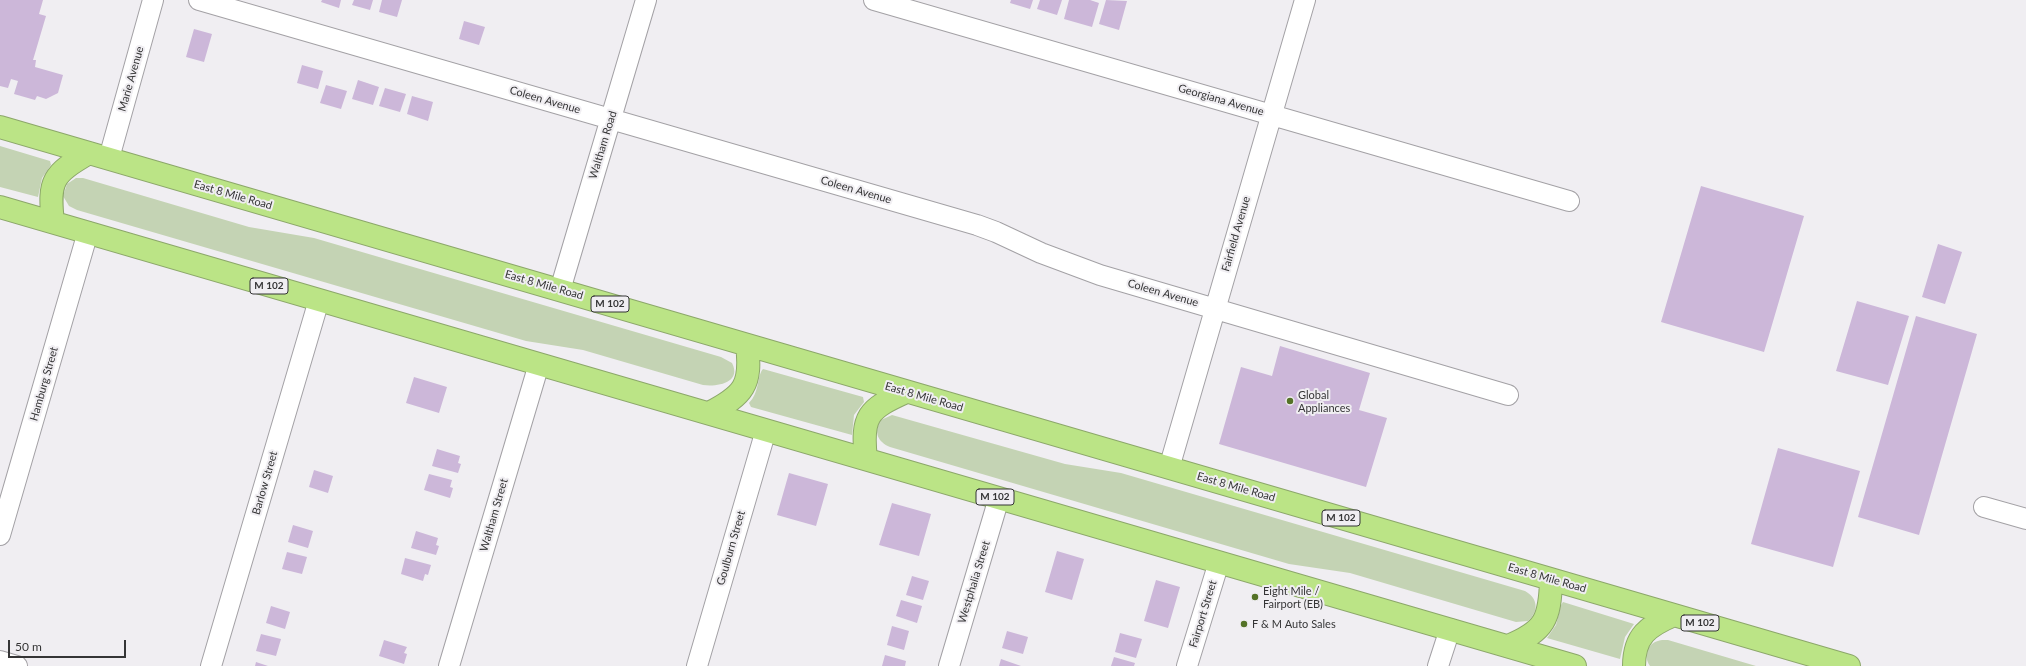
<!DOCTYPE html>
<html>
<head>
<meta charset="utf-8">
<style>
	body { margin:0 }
	#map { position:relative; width:2026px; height:666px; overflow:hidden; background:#f0eef2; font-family:Lato,sans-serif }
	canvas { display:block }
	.scale { position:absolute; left:8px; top:640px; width:118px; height:18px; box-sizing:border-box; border:2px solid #353536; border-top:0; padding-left:5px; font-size:12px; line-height:14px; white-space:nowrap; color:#353536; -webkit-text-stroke:3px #f0eef2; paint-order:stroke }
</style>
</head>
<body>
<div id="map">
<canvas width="2026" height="666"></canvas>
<div class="scale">50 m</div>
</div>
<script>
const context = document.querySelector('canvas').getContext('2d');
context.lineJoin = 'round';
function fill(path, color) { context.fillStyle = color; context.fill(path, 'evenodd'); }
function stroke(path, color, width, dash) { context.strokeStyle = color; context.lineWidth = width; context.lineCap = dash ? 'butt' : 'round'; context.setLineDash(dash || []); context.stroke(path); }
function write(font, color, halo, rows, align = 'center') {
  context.font = font + ' Lato,sans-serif'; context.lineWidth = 4; context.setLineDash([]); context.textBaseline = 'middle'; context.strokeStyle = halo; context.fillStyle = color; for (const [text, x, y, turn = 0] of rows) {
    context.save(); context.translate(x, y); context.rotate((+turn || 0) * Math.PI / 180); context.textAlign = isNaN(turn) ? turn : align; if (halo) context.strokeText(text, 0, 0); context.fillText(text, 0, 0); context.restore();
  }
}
fill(new Path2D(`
	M0,146L50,161L51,165L42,178L38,197L0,187Z
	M76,178H83L249,227L314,238L721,357L732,363C742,383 717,387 703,385L583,350L526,341L77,210L69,206L63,196L67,184Z
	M763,369L863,397L864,402L854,415L852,435L751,407L749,403C760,392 757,375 763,369Z
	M892,415L1065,464L1121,473L1525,591C1538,598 1539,611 1528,621L1516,622L1350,573L1289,564L890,447C878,442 873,432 881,420Z
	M1563,602L1634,624L1625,637L1620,659L1547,638L1556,625L1561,605Z
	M1662,640H1668L1756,666H1650C1642,654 1648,642 1662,640Z`), '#c4d3b4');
fill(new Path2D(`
	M0,0H43L39,14L46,16L33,60H36L35,67L63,75L58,93L46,99L37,96L35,100L14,94L18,81L11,79L8,88L0,86Z
	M322,0H341L339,8L321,2Z
	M354,0H373L370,10L352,5Z
	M382,0H402L397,17L379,12Z
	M1011,0H1033L1030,9L1010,3Z
	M1040,0H1062L1057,15L1037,9Z
	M1069,0H1090L1099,3L1092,27L1064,19Z
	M1106,0L1127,1L1119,30L1099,24Z
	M464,21L485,27L479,45L459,39Z
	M194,29L212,34L204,62L186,57Z
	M302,65L323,71L318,89L297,83Z
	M358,80L379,87L373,105L352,99Z
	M326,85L347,91L341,109L320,103Z
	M385,88L406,94L400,112L379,106Z
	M412,96L433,102L428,121L407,114Z
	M1701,186L1804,216L1764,352L1661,322Z
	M1938,244L1962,252L1945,304L1922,297Z
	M1857,301L1909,316L1888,385L1836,371Z
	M1916,316L1977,334L1919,535L1858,517Z
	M1280,346L1370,373L1359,410L1387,418L1366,487L1219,444L1241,367L1272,376Z
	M414,377L447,387L439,413L406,403Z
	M1778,448L1860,471L1833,567L1751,544Z
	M437,449L460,456L458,463L461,464L458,473L432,466Z
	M314,470L333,476L328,493L309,487Z
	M789,473L828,484L816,526L777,515Z
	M429,474L452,480L450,487L453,488L450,498L424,490Z
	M892,503L931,514L919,556L879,545Z
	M293,525L313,531L308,548L288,542Z
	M416,531L438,538L436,545L439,546L436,555L411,548Z
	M1057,551L1084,559L1072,600L1045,592Z
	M287,552L307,557L302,574L282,569Z
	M405,558L431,565L428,575L425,574L423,581L401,574Z
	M912,576L929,581L923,600L906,595Z
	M1156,580L1180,587L1168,628L1144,621Z
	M901,600L922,606L917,623L896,616Z
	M271,606L290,612L285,629L266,623Z
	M892,626L909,631L904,650L887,645Z
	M1007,631L1028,637L1023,654L1002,648Z
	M1120,633L1142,639L1136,658L1115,652Z
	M261,634L281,639L276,656L256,651Z
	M384,640L407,647L404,653L407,654L404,664L379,656Z
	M885,655L906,661L905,666H882Z
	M1114,657L1135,663L1134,666H1111Z
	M1001,659L1021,666H999Z
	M256,662L268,666H255Z`), '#ccb7d9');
const minor = new Path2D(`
	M199,0L977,225L996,232L1041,253L1100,275L1508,395
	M874,0L1569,201
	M109,158L153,0
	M560,290L646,0
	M1169,468L1305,0
	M1984,507L2026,519
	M0,535L88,232
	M0,661L17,666
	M211,666L319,300
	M449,666L539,364
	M697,666L766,430
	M949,666L999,498
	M1187,666L1219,562
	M1438,666L1450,629`);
const highway = new Path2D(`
	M0,127L1849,666
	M0,207L1575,666
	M53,222C48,180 53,174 89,153
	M709,413C744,395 752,385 747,345
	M866,459C861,416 868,409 906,392
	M1508,646C1545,631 1550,619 1551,580
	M1634,666C1634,636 1648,626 1674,615`);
stroke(minor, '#a3a1a5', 22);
stroke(highway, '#8ca76a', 24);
stroke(minor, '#fff', 20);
stroke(highway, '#bbe486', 22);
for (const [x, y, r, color] of [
	[1290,401,4,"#547227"],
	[1255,597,4,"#547227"],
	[1244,624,4,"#547227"]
]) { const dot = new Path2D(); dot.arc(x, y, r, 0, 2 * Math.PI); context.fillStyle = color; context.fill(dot); stroke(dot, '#f0eef2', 1.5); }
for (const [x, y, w] of [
	[269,286,38],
	[610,304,38],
	[995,497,38],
	[1341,518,38],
	[1700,623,38]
]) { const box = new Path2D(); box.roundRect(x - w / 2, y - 8, w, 16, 3); context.fillStyle = '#f0eef2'; context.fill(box); stroke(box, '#353536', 1); }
write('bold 10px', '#353536', null, [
	["M 102",269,286],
	["M 102",610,304],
	["M 102",995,497],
	["M 102",1341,518],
	["M 102",1700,623]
]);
write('11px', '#353536', '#f0eef2', [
	["Marie Avenue",131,79,-74],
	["Coleen Avenue",545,100,16],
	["Georgiana Avenue",1221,100,16],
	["Waltham Road",603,145,-73],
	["Coleen Avenue",856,190,16],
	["East 8 Mile Road",233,195,16],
	["Fairfield Avenue",1236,234,-74],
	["East 8 Mile Road",544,285,16],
	["Coleen Avenue",1163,293,16],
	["Hamburg Street",44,384,-74],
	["East 8 Mile Road",924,397,16],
	["Barlow Street",265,483,-74],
	["East 8 Mile Road",1236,487,16],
	["Waltham Street",494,515,-74],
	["Goulburn Street",731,548,-74],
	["East 8 Mile Road",1547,578,16],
	["Westphalia Street",974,582,-73],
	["Fairport Street",1203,614,-73]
]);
write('11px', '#353536', '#f0eef2', [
	["Global",1298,395],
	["Appliances",1298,408],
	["Eight Mile /",1263,591],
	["Fairport (EB)",1263,604],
	["F & M Auto Sales",1252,624]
], 'left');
</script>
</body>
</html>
